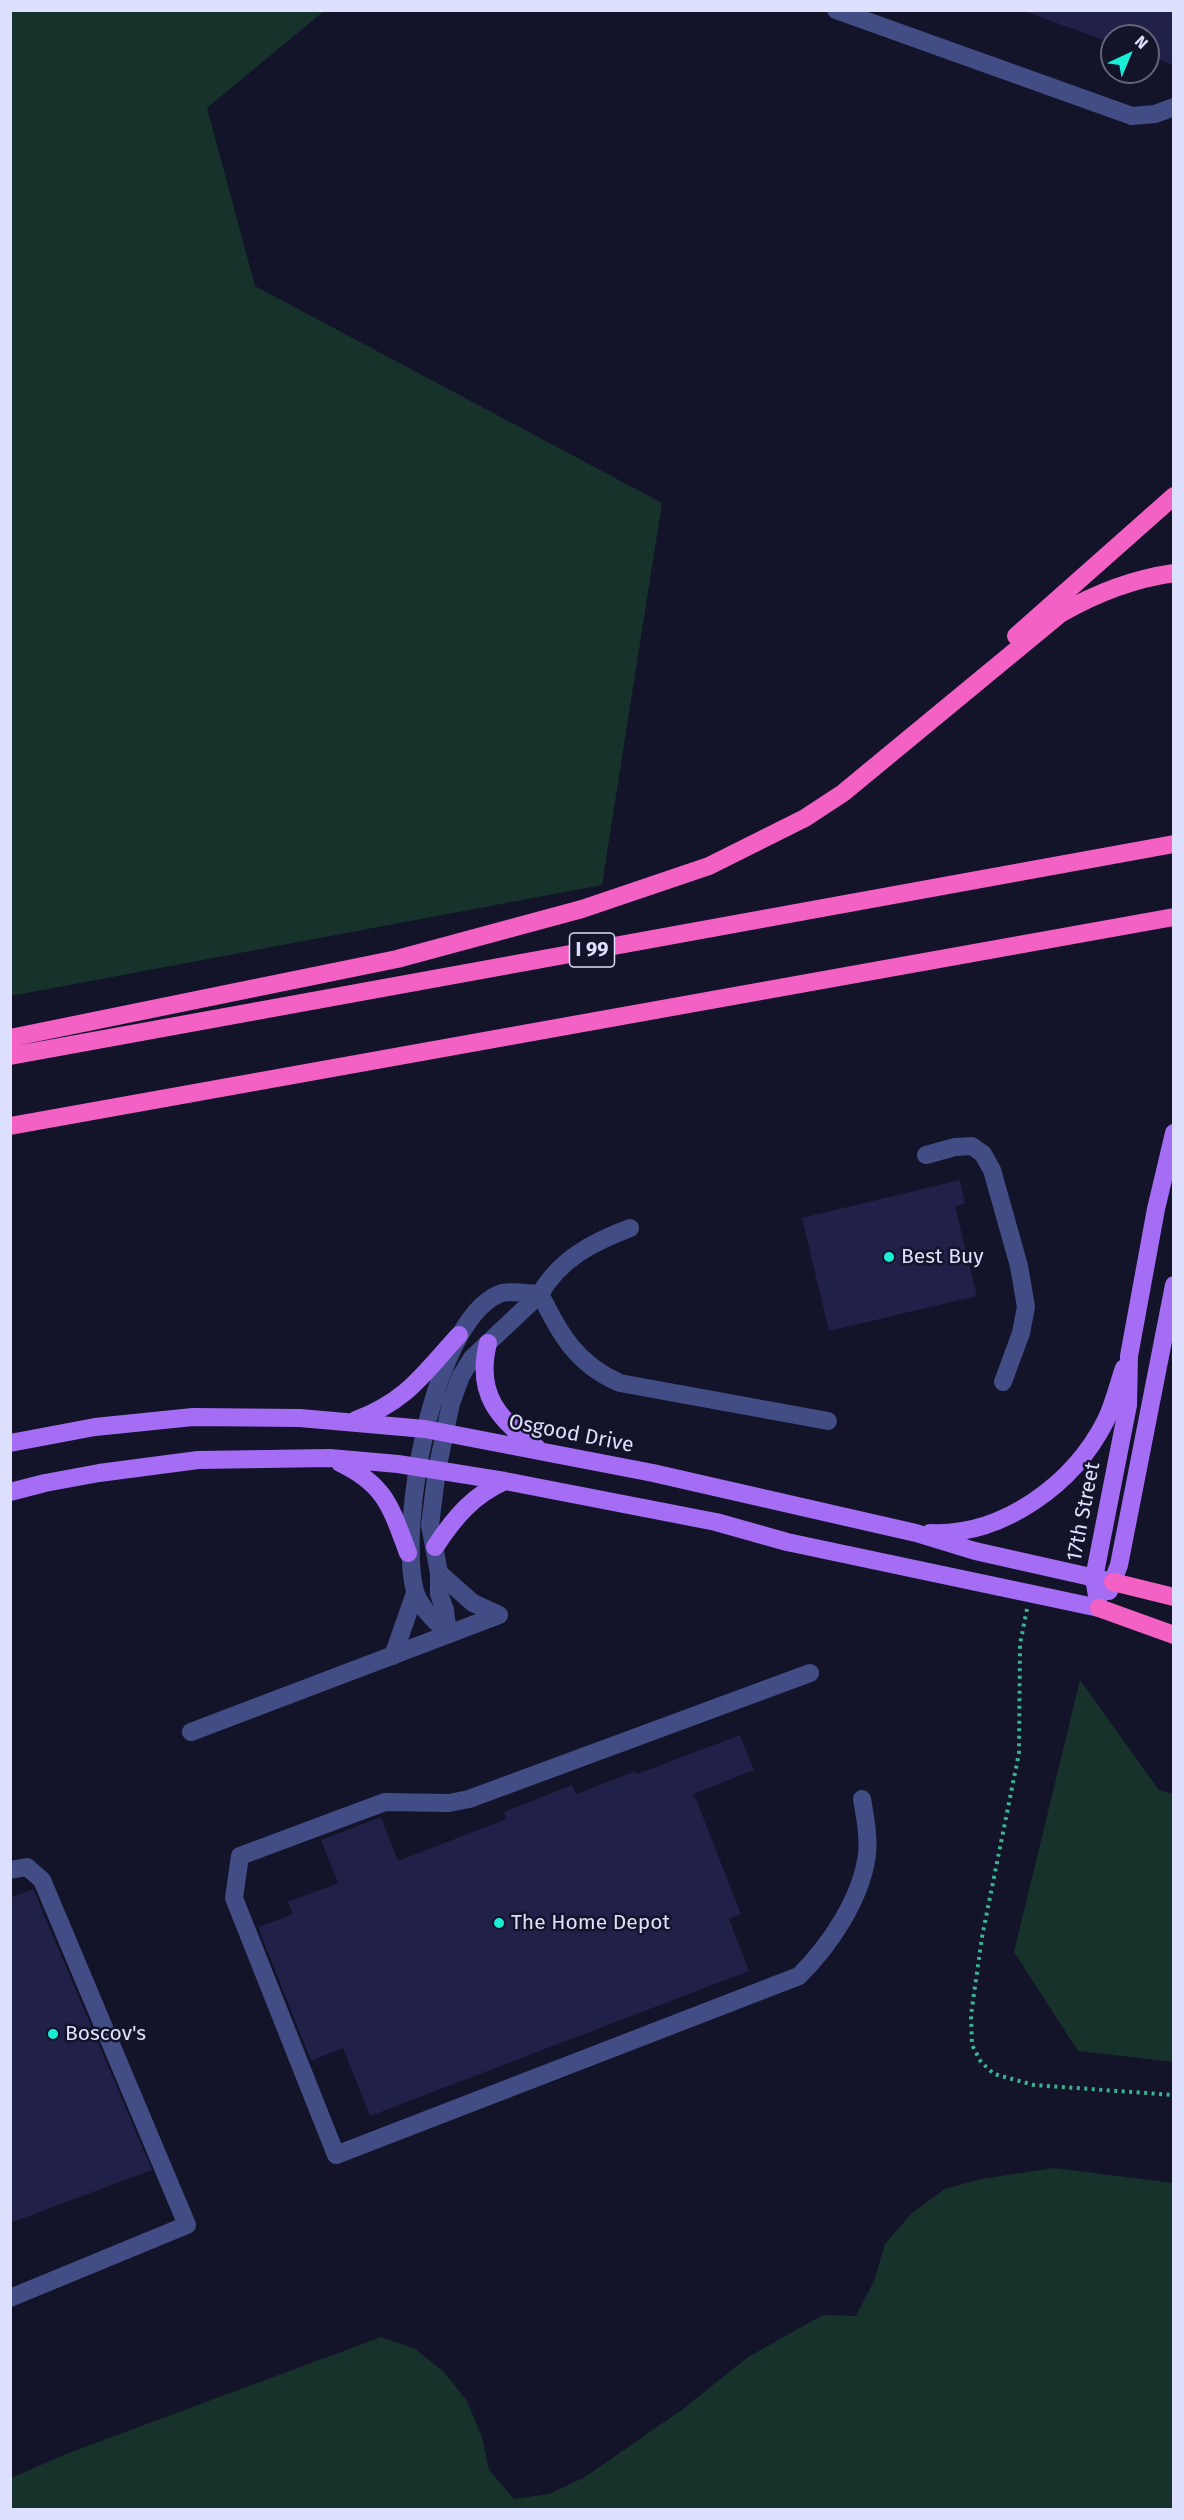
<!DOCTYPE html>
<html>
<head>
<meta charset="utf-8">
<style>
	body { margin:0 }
	#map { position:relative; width:1184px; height:2520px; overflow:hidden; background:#131329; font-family:"Fira Sans",sans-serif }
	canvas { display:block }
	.frame { position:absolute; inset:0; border:12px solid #dde0fc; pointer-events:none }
	.north { position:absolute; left:1100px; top:24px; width:60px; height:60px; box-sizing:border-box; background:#131329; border:2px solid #64657d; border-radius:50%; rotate:44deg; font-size:16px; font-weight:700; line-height:24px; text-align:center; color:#dde0fc }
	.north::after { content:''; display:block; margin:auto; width:21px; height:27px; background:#18edd6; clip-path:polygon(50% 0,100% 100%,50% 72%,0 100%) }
</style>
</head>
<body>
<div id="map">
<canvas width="1184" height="2520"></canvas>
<div class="frame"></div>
<div class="north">N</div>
</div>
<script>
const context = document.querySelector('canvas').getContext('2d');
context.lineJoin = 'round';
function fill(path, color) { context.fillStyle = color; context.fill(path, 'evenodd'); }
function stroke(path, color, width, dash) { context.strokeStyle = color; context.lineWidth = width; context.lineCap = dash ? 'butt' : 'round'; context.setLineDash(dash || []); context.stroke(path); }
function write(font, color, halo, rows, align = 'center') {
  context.font = font + ' "Fira Sans",sans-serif'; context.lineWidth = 5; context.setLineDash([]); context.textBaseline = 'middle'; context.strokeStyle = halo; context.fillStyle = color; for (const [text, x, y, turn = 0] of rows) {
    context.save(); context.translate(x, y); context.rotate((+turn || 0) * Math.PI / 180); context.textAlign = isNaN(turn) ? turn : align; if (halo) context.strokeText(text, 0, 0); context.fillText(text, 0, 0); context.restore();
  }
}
fill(new Path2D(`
	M11,10L324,11L207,108L255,286L662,503L602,885L11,996Z
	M1080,1680L1159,1790L1173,1794V2062L1078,2051L1014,1952Z
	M1054,2168L1173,2183V2509H11V2478L66,2454L381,2337L415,2349L444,2372L467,2401L482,2437L489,2470L514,2499L549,2494L585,2477L683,2409L748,2357L823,2315L856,2316L874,2281L885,2244L912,2213L945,2189L981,2179Z`), '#16322b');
fill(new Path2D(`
	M1029,10H1173V65L1148,55V36H1112V43L1029,13Z
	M960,1180L965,1204L955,1206L977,1296L829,1331L802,1218Z
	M740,1735L754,1770L694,1794L741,1914L729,1919L749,1971L370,2116L343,2048L311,2061L258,1927L293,1914L288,1902L338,1883L321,1840L381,1817L398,1861L506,1819L504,1812L572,1785L576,1794L636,1771L637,1774Z
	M33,1889L152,2170L10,2223V1898Z`), '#202048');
stroke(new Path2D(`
	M1027,1609L1020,1644L1019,1753L982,1937L971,2015L972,2045L981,2062L994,2074L1034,2085L1174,2095`), '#3ab392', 4, [3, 4.5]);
stroke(new Path2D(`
	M836,10L1132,116L1155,114L1174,107
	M926,1155L955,1147L972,1146L983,1154L992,1170L1019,1266L1026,1307L1021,1333L1003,1382
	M630,1228C593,1242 560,1259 540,1294C561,1335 576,1364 620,1383L828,1421
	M439,1573L473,1603L499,1615
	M448,1634C437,1622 419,1607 415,1591C398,1528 432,1323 499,1294C509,1290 529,1294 540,1294
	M448,1634L445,1610L439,1594V1573L430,1525L437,1470L451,1403L461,1376L472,1358L540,1294
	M393,1656L415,1593
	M810,1673L469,1799L449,1803L385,1802L240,1856L234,1898L336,2155L799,1976C830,1945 861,1899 867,1855C869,1836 865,1817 862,1799
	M191,1732L499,1615
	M10,1870L27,1867L42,1880L187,2225L10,2298`), '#414d84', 18);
stroke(new Path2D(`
	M488,1343C475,1395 499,1419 538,1449
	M356,1420C408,1400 423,1374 459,1335
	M10,1443L95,1427L193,1417L300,1418L425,1429L653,1473L916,1533L975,1551L1113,1582
	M340,1463C386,1485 391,1508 408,1553
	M10,1492L45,1483L99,1473L198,1460L330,1458L398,1464L505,1481L716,1522L787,1542L1099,1608
	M930,1533C1003,1536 1074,1484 1106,1420C1114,1404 1118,1385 1124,1368
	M435,1547C454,1518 473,1495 505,1481
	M1109,1591L1119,1565L1174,1285
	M1099,1608L1094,1578L1128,1405L1129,1356L1156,1209L1174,1133`), '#a56cf4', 18);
stroke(new Path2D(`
	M1016,636L1174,496
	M10,1038L397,959L582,909L709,866L805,818L843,793L1060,614C1096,593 1132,579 1174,573
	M10,1056L1174,844
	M10,1126L1174,917
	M1113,1582L1174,1597
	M1099,1608L1174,1635`), '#f361c5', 18);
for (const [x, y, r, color] of [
	[889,1257,6,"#18edd6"],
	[499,1923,6,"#18edd6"],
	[53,2034,6,"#18edd6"]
]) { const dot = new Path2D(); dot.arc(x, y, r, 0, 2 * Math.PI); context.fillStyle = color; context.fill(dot); stroke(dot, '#131329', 2); }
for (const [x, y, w] of [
	[592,950,45]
]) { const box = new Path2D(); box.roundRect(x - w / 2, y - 17, w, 34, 4.5); context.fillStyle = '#131329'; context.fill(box); stroke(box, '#dde0fc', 1.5); }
write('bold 20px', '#dde0fc', null, [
	["I 99",592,950]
]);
write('21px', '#dde0fc', '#131329', [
	["Best Buy",901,1257],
	["The Home Depot",511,1923],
	["Boscov's",65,2034]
], 'left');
write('21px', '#dde0fc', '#131329', [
	["Osgood Drive",571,1434,11],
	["17th Street",1084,1512,-79]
]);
</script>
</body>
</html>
